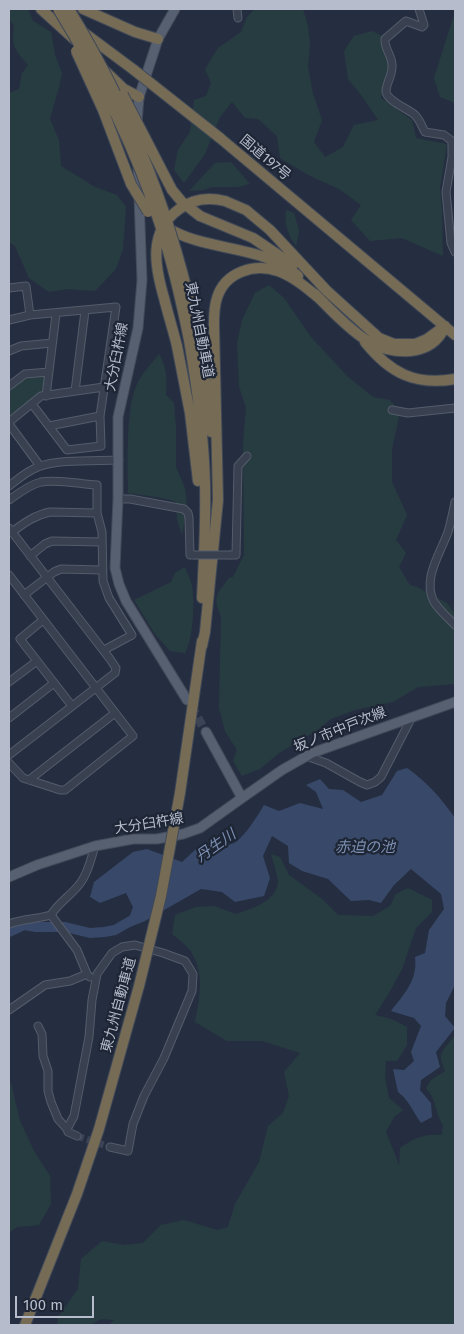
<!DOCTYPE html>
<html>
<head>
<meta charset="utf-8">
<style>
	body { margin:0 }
	#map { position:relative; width:464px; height:1334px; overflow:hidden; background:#252e40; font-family:"Fira Sans",sans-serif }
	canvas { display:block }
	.frame { position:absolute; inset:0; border:10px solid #b6bccb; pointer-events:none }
	.scale { position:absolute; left:15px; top:1296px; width:79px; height:22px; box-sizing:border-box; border:2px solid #b6bccb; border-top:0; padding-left:6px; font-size:15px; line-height:18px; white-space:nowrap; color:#b6bccb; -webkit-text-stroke:4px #1e2635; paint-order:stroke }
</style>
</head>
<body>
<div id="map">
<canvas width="464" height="1334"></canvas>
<div class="frame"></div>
<div class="scale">100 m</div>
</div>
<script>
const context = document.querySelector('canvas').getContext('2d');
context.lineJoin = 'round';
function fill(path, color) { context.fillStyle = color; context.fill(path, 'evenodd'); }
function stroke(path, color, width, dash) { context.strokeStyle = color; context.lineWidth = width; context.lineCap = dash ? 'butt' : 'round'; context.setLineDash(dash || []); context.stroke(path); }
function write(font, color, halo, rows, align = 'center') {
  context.font = font + ' "Fira Sans","Noto Sans JP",sans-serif'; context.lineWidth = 4.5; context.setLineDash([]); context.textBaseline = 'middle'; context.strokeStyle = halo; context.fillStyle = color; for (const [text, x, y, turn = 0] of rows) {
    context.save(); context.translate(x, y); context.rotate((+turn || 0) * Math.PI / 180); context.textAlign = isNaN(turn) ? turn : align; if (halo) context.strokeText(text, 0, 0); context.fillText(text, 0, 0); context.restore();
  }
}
fill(new Path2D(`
	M9,9H28L33,21L51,32L55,55L62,73L59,87L50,119L59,140L61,166L95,187L117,195L126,207L123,249L116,269L95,291L67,289L49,292L29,278L15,246L9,242V93L19,89L22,73L28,65C15,50 11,46 14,26L9,19Z
	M255,9H303L308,26L310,43L308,67L313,94L322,120L314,142L325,157L343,147L354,125L378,120L362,96L348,79L344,51L354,36L372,31L382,36L396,63L386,77L381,98L412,120L416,138L447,144L440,188L442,210L443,256L402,238L370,241L351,220L361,205L339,189L310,176L280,158L277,136L258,119L245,118L232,102L220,117L205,154L184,183L174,170L178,150L190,132L194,100L206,96L211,83L205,69L218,48L241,32L247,17Z
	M455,12V103L440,97L434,78Z
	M231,162L250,184L238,187H212L204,190L189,191L215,163Z
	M286,210L294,213L299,231L296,246C288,235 284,224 286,210Z
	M269,285L284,298L311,337L347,376L373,397L390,400L400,412L392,449V482L407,515L396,540L406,553L399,567L410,585L417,587L447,603L455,614V684L418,687L393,702L355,710L331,719L316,731L279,753L260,769L242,776L233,761L237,750L225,731L219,708L221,616C212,596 217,594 229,578L233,577L244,555L243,443L246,408L239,386L237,343L242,320L255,293Z
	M159,354C167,368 167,379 166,395L174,403L176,428V467L185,488L187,507L182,535L177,519L176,502C160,496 144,496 128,493C128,464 125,407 138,382C144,371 152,363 159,354Z
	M44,374L46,377L44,391L9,417V389L27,376Z
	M185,567C187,573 191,580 192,586C195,602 193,640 185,653L170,651L155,634L134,600L171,582L175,573Z
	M271,854L280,857L289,875L322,899L338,915L373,916L390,906L396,894L408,888L432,900V912L416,928L402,969L389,993L375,1015L391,1019L407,1027V1045L397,1061H386L385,1077L389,1098L403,1110L394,1117L386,1132L399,1165L400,1148C415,1138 423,1134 442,1135L443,1125C434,1110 437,1101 426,1088L431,1080L445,1071C444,1067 442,1063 441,1059C440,1048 453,1042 455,1033V1325H109L114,1320L101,1319L90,1325H57L58,1317L78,1289L81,1259L102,1241L124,1245L143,1243L161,1225L184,1220L217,1230L228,1227L235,1204L259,1162L268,1126L283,1113L289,1096L284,1072L300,1053L262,1041H227L195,1022C200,997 205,972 190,950C185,944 178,939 172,934L175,915L196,907L214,906L236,914C251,909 278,901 278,881C277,873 273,862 271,854Z
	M11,1083L20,1121L34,1151L50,1176L51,1204L39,1225L17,1227L9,1233V1086Z`), '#273c41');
fill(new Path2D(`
	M407,768C427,782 441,798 455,818V985L446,1003L445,1016L455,1028L436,1052L440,1067L421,1080L420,1090L431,1103L432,1117L421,1123C413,1112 409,1100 398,1092L393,1069L404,1070L414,1061L411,1052L421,1026L414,1018L391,1011C404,994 418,980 415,957L425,953L429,930L444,909L441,894L411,869L394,885L381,903L369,900L351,901L328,879L302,871L289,863L288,846L272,836L263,856L270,878L264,896L235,902L222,892L201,889L145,921L125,929L133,907L126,893L100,903L90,897L94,882L133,852L147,849L182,862L197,848C208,847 224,848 234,843C244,838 258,815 264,805L279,811L300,803L323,809L316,792L306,785L320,779L329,789L343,790L361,802L382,795L397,771Z`), '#384868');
stroke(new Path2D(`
	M9,932L24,925L36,927H65L90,933L104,932L115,930L139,916`), '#384868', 10);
stroke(new Path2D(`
	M77,1136L110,1147`), '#3b4355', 7, [7, 3.5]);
stroke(new Path2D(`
	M191,706L206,732`), '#3b4355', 9, [9, 4.5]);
const minor = new Path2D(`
	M237,9L238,18
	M419,9L424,25L422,27L406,21L385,39C384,49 392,55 392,65C393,75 386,83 386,91C386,101 409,109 415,115C420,120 422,127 425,132L444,135L452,141V157L446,192L451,243L455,252
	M9,288L26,286L30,315
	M9,320L30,315L116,307L100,416L101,446L67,450L32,404
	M9,351L21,346L52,343
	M9,386L25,374L49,372
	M75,391L85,311
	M46,396L56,314
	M392,410L408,413L455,408
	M9,422L41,396L104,387
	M9,424L40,466
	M49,426L100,416
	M9,486C18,479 27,471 38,467C56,459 98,461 119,460
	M118,499H130L184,509L188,513L189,518L190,555H194
	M9,500C19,493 29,485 41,482C58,479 80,484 97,485V513L102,532L103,581L109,598L132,635L104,650
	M455,502C453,512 451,522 448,532C440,554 422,579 434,602C440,611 448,618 455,625
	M9,528L110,659L116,668L115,673L9,755
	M12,532C24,523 35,515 50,512L97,513
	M231,555H236L238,466L247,456
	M30,556L45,544L52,541L102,542
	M9,575L133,736L65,790H60L23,778L9,763
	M24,595L54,572L61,569L102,570
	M43,620L20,639L72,706
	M9,682L37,661
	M9,718L54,683
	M306,756L326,763L360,782L367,785L375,782L381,777L412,717
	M29,780L115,713
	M51,915L77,950L87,974L90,977
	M9,924C22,919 37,919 51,915C58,903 70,896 78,886C87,876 91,859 95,846
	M9,1010L45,985L70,981L87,974
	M38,1026L42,1034L43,1056L48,1071V1091L51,1102L58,1119L67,1129
	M77,1136L68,1132L67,1129L74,1116L89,1037L92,1000L97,974L112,953L122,947L135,945L163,953L185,961L193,974L192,991L164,1058L144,1096L133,1124L128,1151L110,1147`);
const major = new Path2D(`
	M137,123L139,97L158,39L175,9
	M138,169L142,280L138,328L118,417V499L115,568L119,584L126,601L187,700
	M242,798L282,770L312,753L455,702
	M9,877L37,865L95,846L133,839H157L183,834L200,828L242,798L206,732`);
const highway = new Path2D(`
	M41,9L74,39
	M83,9L135,32L158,39
	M83,32L134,70
	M103,69L124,89L139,97
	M220,138L455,335
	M225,201L246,210L270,230L327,291L379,338L394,344H415L427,339L442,328
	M200,216L253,238L293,265
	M166,227C207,253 261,243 298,276
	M315,294C330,309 347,328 366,340C391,356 433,358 445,326
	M198,339L208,399L211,432
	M189,340C197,387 204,435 205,484C206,522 204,560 202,598
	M365,342C390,373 415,386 455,379
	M177,346L190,413L198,481
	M202,646L205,632L218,500L214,325C214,316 214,306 217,298C225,272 254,263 278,271C294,277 307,288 320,299
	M180,793L202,641
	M25,1325L77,1194L99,1129L139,986`);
stroke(minor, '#545c6b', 9);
stroke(major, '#434a59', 11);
stroke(highway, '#414958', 12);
stroke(minor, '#394150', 7);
stroke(major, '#576070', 9);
stroke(highway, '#766c56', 10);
const minorBridge = new Path2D(`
	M194,555H231`);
const highwayBridge = new Path2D(`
	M58,9C99,76 135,147 159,222C172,261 181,300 189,340
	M69,9C132,112 174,220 198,339
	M76,51L103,110L131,184L148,212
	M134,70L220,138
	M123,95L172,190L182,202L200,216
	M177,346C173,330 168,314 164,298C155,267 148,232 178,210C192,199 208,197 225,201
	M139,986L161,896L180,793`);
stroke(minorBridge, '#545c6b', 9, []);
stroke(highwayBridge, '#414958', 12, []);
stroke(minorBridge, '#394150', 7);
stroke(highwayBridge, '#766c56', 10);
write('14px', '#b6bccb', '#1e2635', [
	["国道197号",265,158,40],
	["東九州自動車道",199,330,79],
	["大分臼杵線",117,357,-79],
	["坂ノ市中戸次線",340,730,-22],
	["大分臼杵線",149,824,-9],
	["東九州自動車道",119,1005,-75]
]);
write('italic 15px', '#7c8fb2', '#1e2635', [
	["丹生川",216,846,-35],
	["赤迫の池",365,848]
]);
</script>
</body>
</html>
